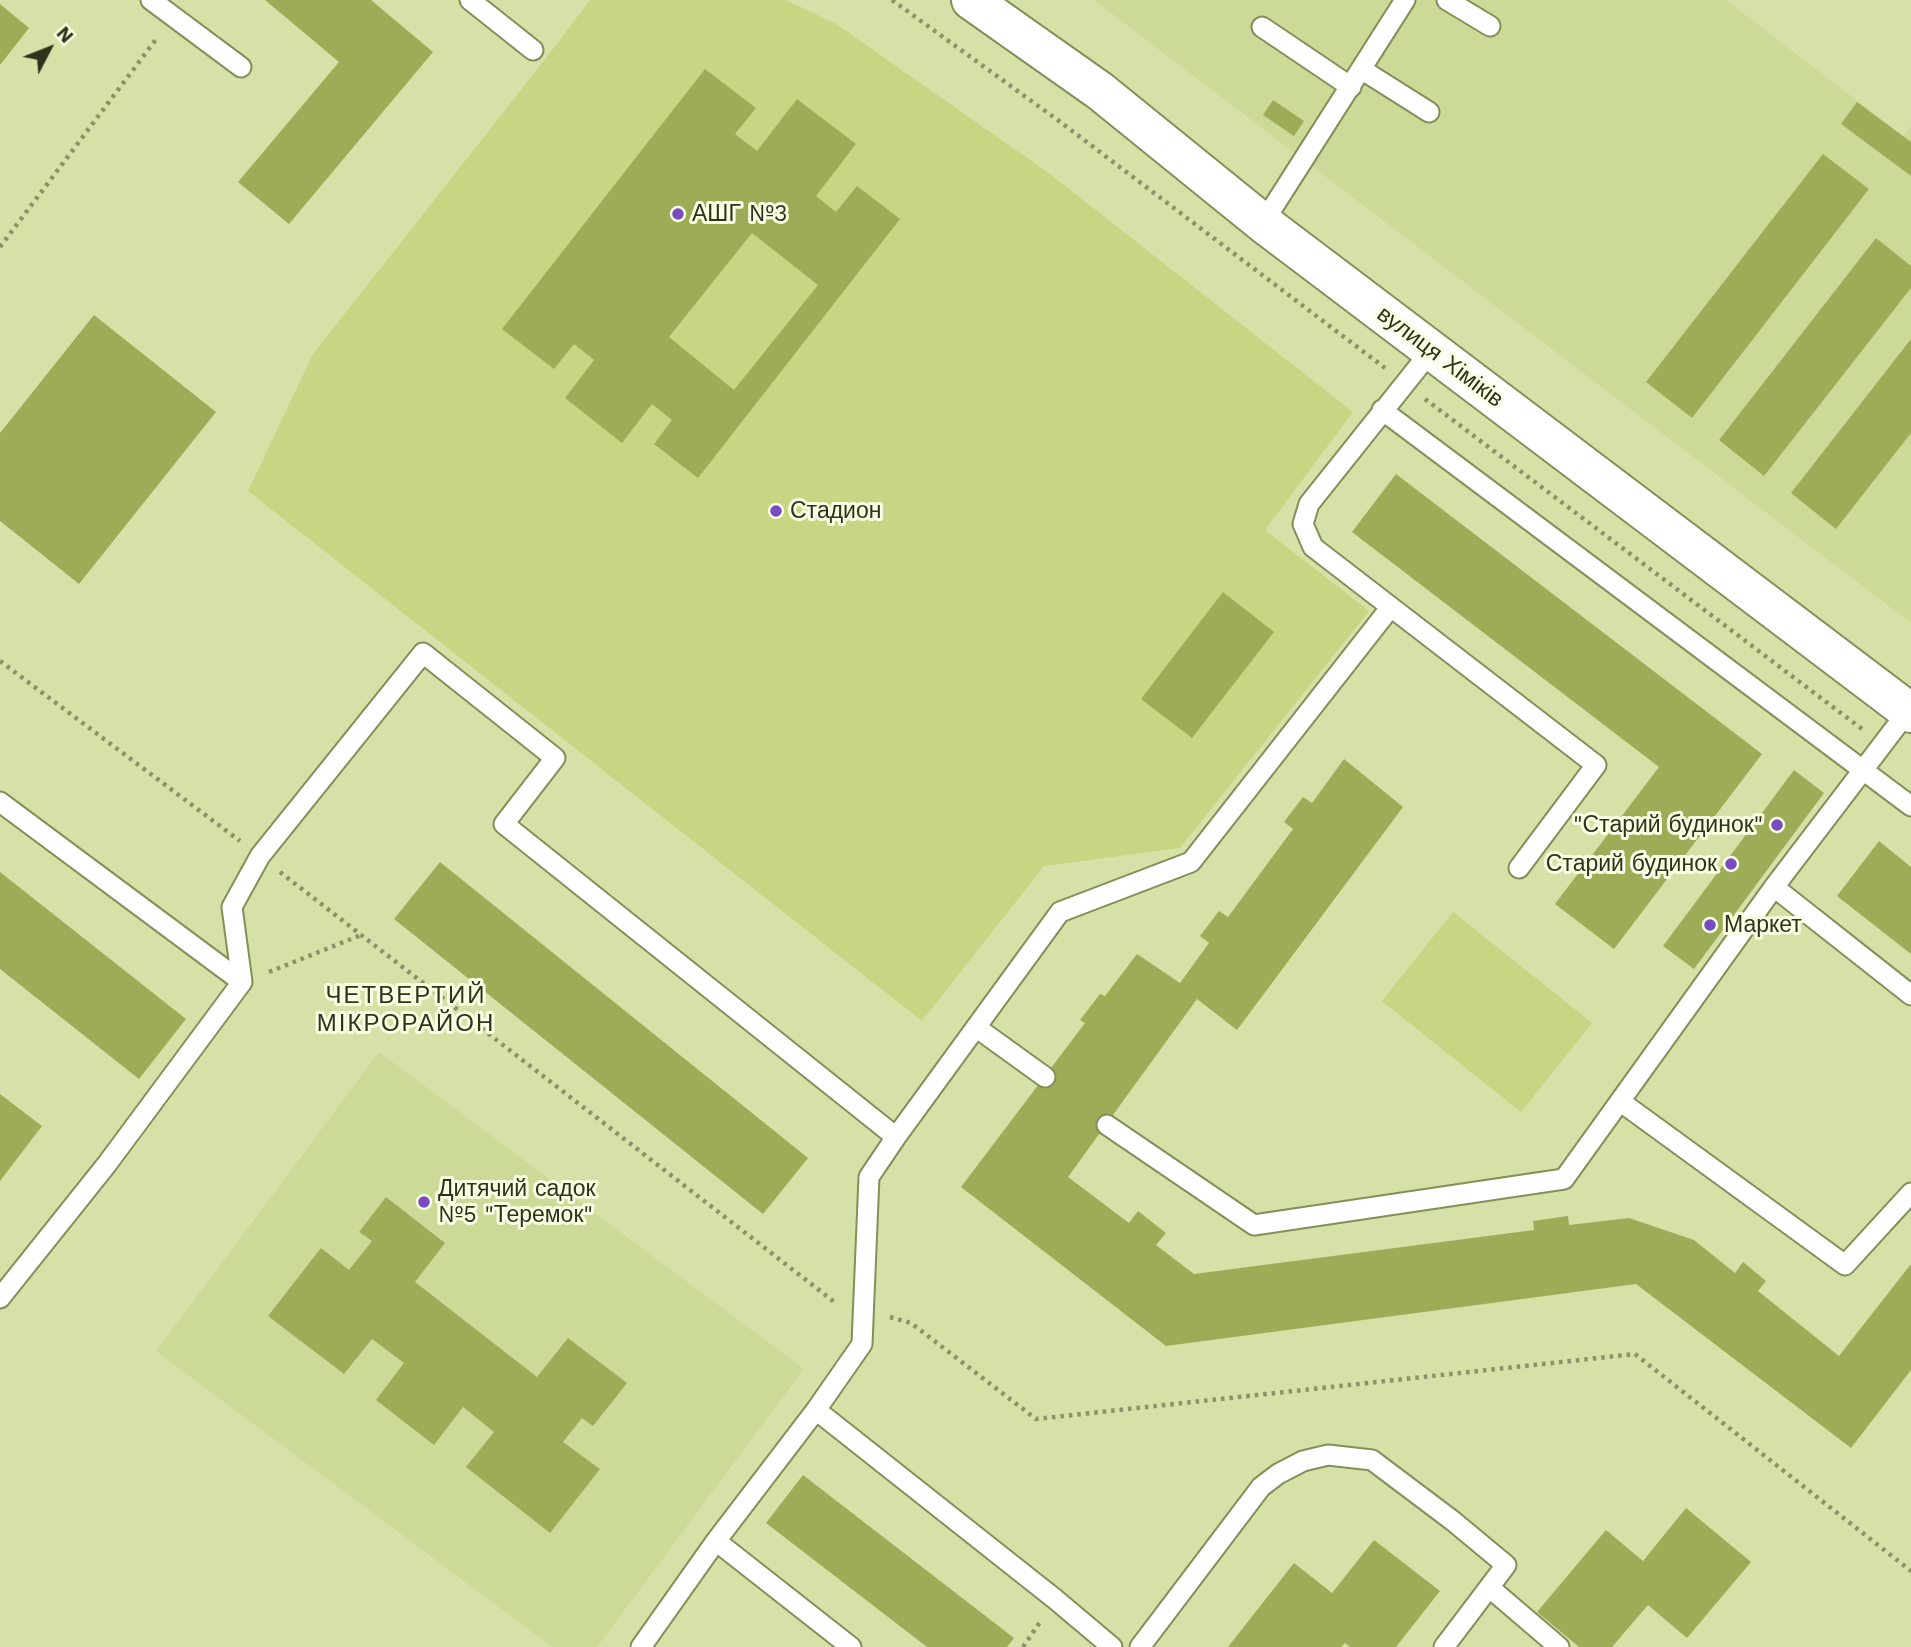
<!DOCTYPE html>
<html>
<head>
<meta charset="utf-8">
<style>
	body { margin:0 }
	#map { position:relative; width:1911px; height:1647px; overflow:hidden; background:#d5e1a7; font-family:"Work Sans",sans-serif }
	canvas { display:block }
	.north { position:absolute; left:14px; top:14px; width:70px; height:70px; -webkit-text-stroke:5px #f8ffe2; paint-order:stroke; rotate:48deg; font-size:19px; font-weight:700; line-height:28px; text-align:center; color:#2e331c }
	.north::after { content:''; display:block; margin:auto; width:24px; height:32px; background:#2e331c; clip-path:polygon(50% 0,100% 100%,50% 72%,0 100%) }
</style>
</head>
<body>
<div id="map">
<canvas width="1911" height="1647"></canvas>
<div class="north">N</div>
</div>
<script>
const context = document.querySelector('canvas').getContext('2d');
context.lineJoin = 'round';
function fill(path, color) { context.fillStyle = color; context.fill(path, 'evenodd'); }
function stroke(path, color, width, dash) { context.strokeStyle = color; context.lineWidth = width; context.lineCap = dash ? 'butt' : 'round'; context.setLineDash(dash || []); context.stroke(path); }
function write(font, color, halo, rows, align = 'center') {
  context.font = font + ' "Work Sans",sans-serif'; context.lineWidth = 6; context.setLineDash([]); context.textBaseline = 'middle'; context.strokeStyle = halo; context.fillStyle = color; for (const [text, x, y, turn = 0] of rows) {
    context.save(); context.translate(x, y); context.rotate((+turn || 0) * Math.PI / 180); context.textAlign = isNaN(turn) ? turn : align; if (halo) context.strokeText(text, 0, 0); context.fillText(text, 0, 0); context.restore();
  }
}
fill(new Path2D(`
	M1094,0H1726L1903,136L1911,126V623Z
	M379,1052L804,1369L597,1647H552L156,1351Z`), '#ccda98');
fill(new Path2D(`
	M590,0H786L836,24L1050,174L1353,412L1265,530L1369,611L1180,848L1044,866L922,1021L248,491L313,354L550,53Z
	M1453,912L1592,1023L1521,1112L1382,1001Z`), '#c6d683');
fill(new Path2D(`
	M265,0H371L433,52L289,224L238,182L339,62Z
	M0,4L29,28L0,65Z
	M705,69L756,108L735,134L757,151L797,99L856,144L816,196L836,212L857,186L900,219L698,478L654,444L672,420L652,404L622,443L565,398L594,360L574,344L554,369L502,329ZM752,233L818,285L734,390L669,337Z
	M1273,100L1304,121L1294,136L1263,115Z
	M1857,102L1911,142V176L1841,124Z
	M1823,154L1869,189L1692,418L1646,382Z
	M1876,238L1911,266V288L1764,476L1719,440Z
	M94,315L216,412L79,584L0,521V433Z
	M1911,339V433L1836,529L1791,493Z
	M1396,474L1762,754L1614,949L1555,904L1659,767L1352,532Z
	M1223,592L1274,632L1192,738L1141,699Z
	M1344,759L1403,807L1237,1030L1197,999L1068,1177L1129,1223L1138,1211L1166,1233L1156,1245L1194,1274L1534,1230L1533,1221L1568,1216L1569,1225L1629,1218L1694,1240L1735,1273L1743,1262L1766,1281L1758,1291L1839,1356L1911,1264V1370L1851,1448L1636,1284L1166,1346L961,1187L1085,1023L1080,1020L1100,994L1105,996L1137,954L1180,983L1209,943L1200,936L1219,911L1228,917L1293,829L1284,822L1303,797L1312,803Z
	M1794,770L1824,793L1694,969L1663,946Z
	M1879,841L1911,867V954L1837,896Z
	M440,862L808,1158L763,1214L394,919Z
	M0,872L186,1019L139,1079L0,969Z
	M0,1094L42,1126L0,1181Z
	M386,1197L445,1243L415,1282L537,1377L568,1338L627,1383L593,1426L582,1418L563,1442L600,1469L550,1533L466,1467L494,1432L463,1407L434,1445L376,1400L404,1363L372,1339L344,1374L268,1316L321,1248L349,1270L372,1241L359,1232Z
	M803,1475L1014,1638L1007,1647H927L766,1523Z
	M1686,1508L1751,1562L1687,1638L1648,1605L1612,1647H1579L1537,1612L1606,1530L1643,1561Z
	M1374,1540L1440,1591L1396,1647H1350L1345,1643L1341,1647H1228L1294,1563L1332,1593Z`), '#9dad57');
const service = new Path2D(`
	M151,0L241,67
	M470,0L533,50
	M1447,0L1490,26
	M1262,27L1351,87
	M1361,69L1429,112
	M1263,223L1405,0
	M1431,351L1309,504L1303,524L1313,547L1596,765L1519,868
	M1382,410L1911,806
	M0,802L242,982
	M1774,887L1911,995
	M977,1028L1045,1077
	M1621,1102L1845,1265L1911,1193
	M1107,1125L1254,1225L1564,1179L1774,887L1908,711
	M896,1137L869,1177L862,1344L816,1410L1055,1599L1112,1647
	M0,1298L107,1164L242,982L232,907L260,856L423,653L555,758L504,824L896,1137L1060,912L1191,862L1390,608
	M716,1541L851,1647
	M1490,1588L1559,1647
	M641,1647L716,1541L816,1410
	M1140,1647L1261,1487L1278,1474L1303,1461L1328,1455L1372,1460L1453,1521L1506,1565L1444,1647`);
const minor = new Path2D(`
	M971,0L1100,91L1263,223L1911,713`);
stroke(service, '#848f58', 23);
stroke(minor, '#848f58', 42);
stroke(new Path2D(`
	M892,0L1059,121L1385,368
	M0,247L157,38
	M1425,399L1862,729
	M0,661L240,841
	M280,872L837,1304
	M269,972L361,935
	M890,1317L911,1323L1036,1419L1635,1354L1911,1571
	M1023,1647L1040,1622`), '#899268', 4.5, [3.5, 5]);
stroke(service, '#fff', 19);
stroke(minor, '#fff', 38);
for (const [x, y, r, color] of [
	[678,214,7,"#794ac2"],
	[776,511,7,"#794ac2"],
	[1777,825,7,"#794ac2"],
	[1731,864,7,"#794ac2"],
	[1710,925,7,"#794ac2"],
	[424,1202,7,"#794ac2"]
]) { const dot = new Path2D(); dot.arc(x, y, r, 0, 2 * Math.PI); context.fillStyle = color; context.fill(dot); stroke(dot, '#f8ffe2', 2.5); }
write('23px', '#2e331c', '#f8ffe2', [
	["АШГ №3",692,214],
	["Стадион",790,511],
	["\"Старий будинок\"",1763,825,"right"],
	["Старий будинок",1717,864,"right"],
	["Маркет",1724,925],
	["Дитячий садок",438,1189],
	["№5 \"Теремок\"",438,1215]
], 'left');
write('23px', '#2e331c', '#f8ffe2', [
	["вулиця Хіміків",1440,357,37]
]);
context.letterSpacing = '2px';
write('24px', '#2e331c', '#f8ffe2', [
	["ЧЕТВЕРТИЙ",406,996],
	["МІКРОРАЙОН",406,1024]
]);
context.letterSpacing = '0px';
</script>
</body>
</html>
